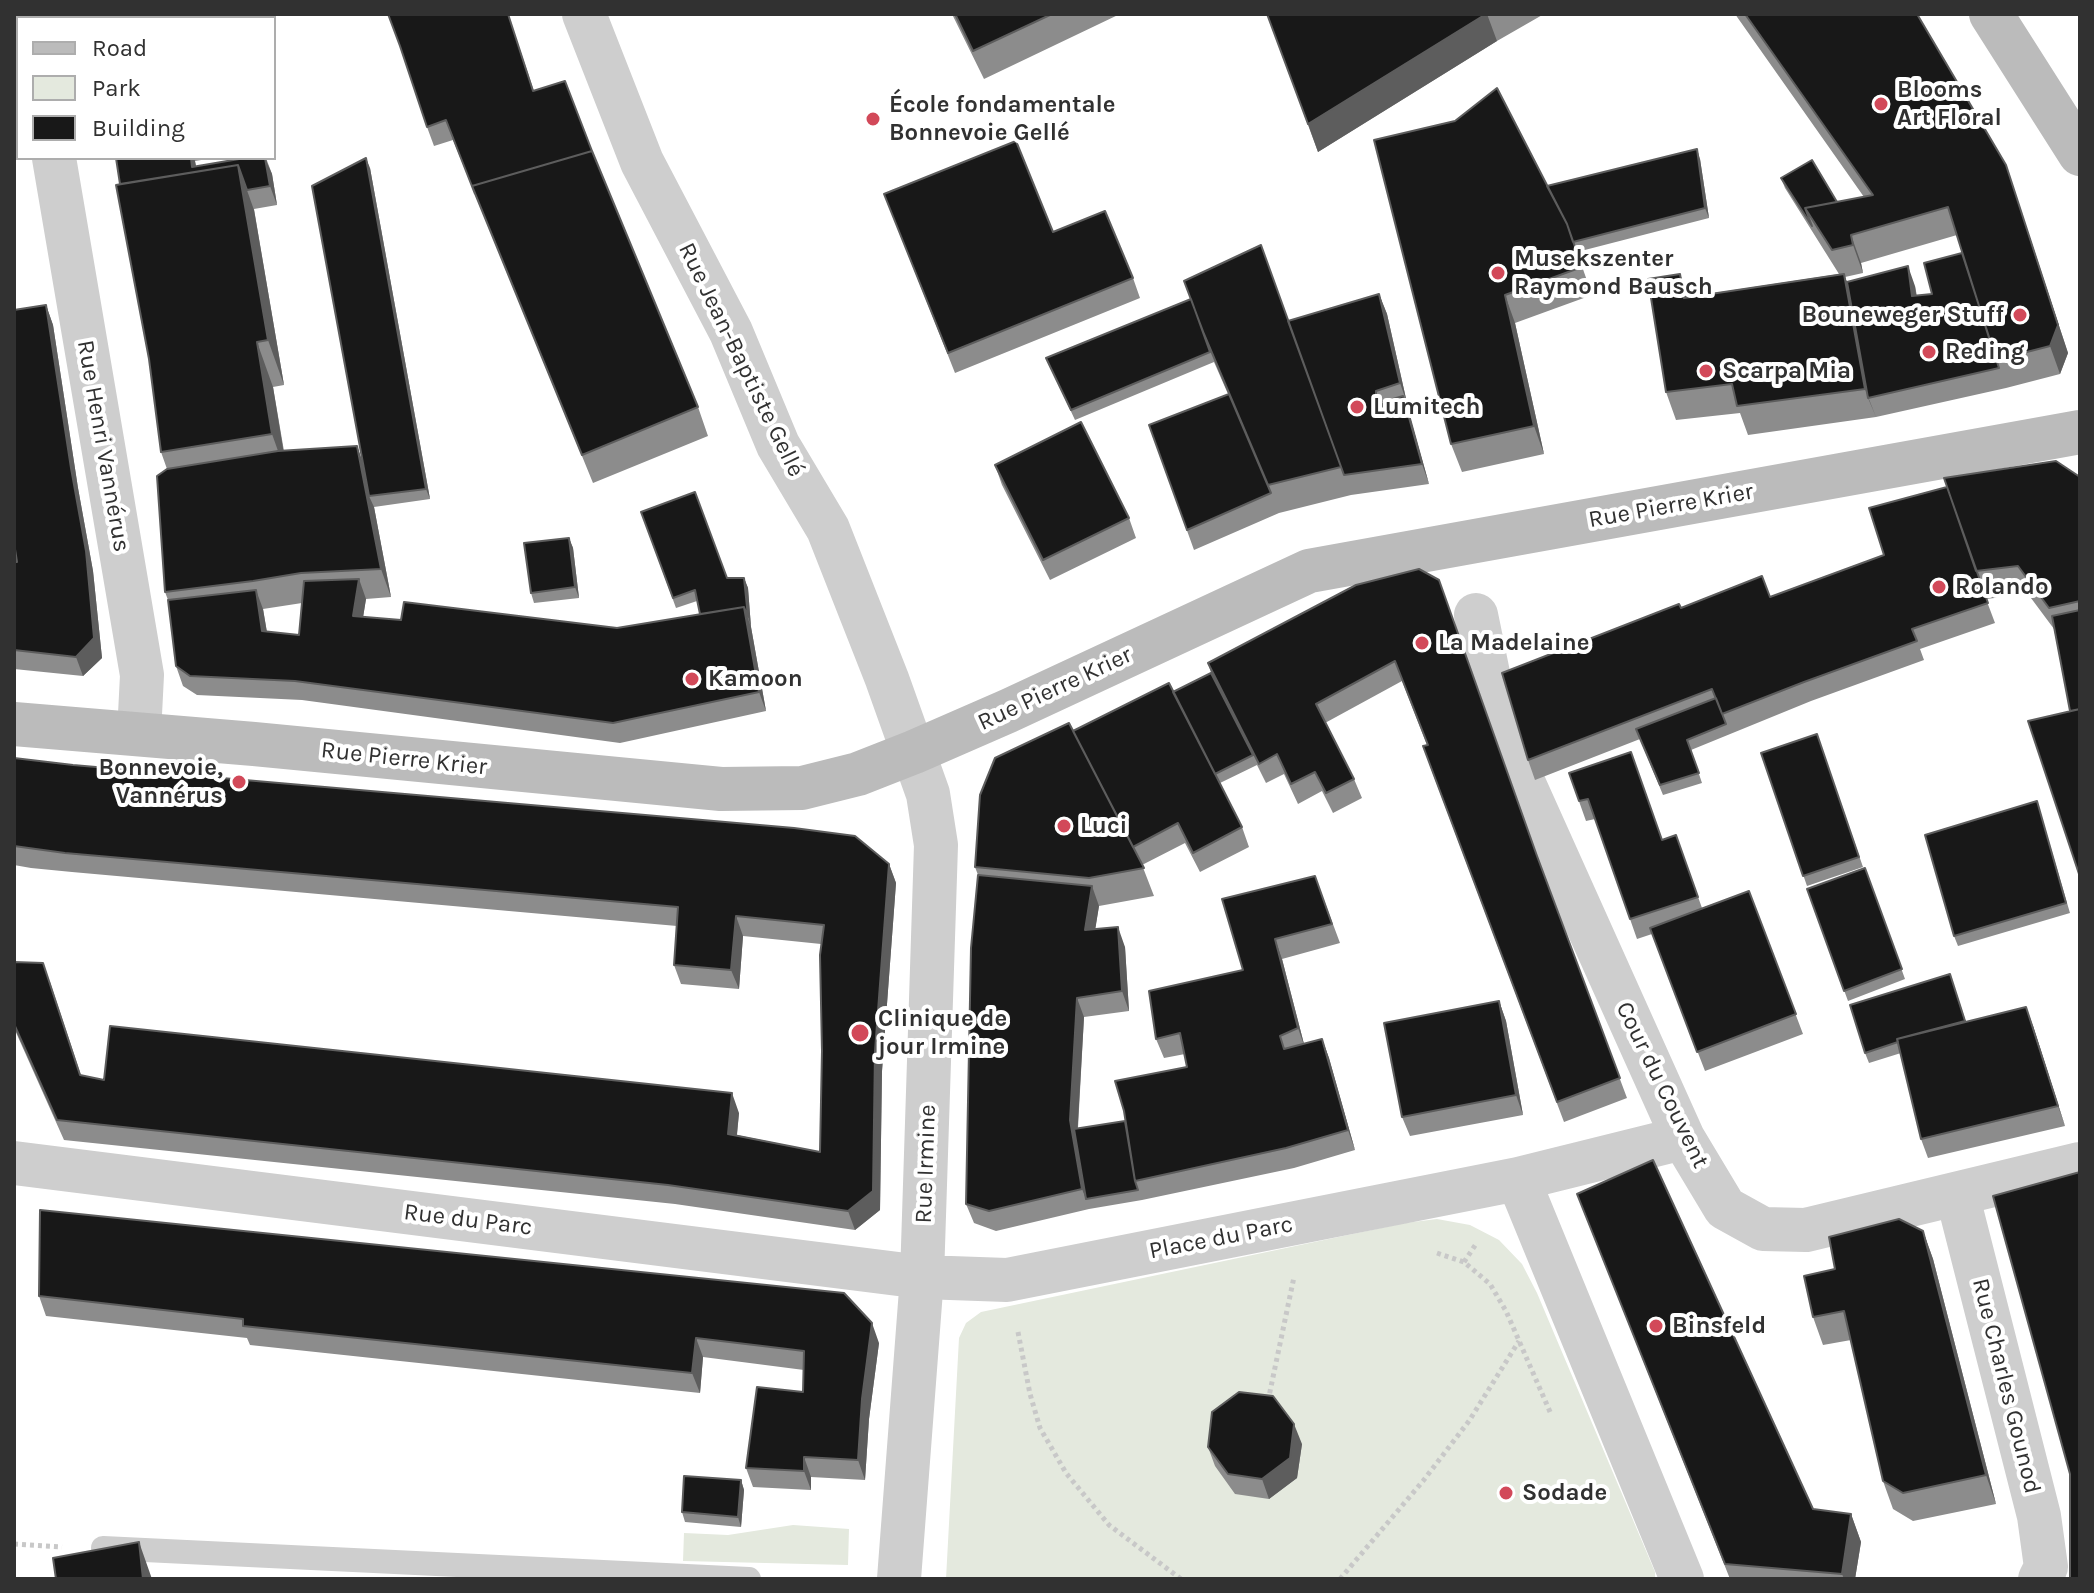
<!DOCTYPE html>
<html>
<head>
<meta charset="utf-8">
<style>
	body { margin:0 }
	#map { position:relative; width:2094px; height:1593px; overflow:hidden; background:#fff; font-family:Karla,sans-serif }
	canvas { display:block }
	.frame { position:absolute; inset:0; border:16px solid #313131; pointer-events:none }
	.legend { position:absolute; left:16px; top:16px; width:260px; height:144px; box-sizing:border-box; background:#fff; border:2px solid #adadad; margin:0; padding:10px 14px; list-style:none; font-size:24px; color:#313131 }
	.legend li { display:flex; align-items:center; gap:16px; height:40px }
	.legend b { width:40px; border:2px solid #adadad }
</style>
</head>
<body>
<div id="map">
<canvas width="2094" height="1593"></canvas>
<div class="frame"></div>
<ul class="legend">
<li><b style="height:10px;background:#bbb"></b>Road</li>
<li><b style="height:22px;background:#e4e9de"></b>Park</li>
<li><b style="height:22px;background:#181818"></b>Building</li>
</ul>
</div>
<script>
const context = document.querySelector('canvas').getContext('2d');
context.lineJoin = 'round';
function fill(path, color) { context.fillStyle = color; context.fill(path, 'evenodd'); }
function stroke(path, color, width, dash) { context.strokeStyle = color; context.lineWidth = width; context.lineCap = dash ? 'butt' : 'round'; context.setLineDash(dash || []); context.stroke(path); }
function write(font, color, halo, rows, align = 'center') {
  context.font = font + ' Karla,sans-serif'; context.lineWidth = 8; context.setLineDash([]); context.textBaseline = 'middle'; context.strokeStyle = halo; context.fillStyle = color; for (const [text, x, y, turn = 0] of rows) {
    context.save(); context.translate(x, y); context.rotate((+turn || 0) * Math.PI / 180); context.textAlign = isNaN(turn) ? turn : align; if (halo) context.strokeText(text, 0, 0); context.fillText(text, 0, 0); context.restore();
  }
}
fill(new Path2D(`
	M1437,1219L1470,1225L1499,1240L1522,1264L1537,1293L1655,1572V1579H946L959,1338L966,1323L981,1312L1405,1223Z
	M793,1525L849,1529L848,1565L683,1561L684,1533L728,1535Z`), '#e4e9de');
stroke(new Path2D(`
	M1437,1253L1464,1262L1490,1284L1506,1311L1551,1414
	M1464,1262L1476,1244
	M1018,1332L1030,1394L1040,1428L1066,1473L1109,1525L1181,1579
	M1268,1401L1294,1277
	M14,1544L62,1547
	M1340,1579L1423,1481L1469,1421L1519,1341`), '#c8c8c8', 5, [4, 4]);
stroke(new Path2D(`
	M103,1548L749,1579`), '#cecece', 24);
stroke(new Path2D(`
	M30,14L31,18
	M584,14L642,162L731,332L778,445L828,529L887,679L928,794L936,845L922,1277L899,1579
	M54,158L142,675L139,734
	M1476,615L1493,698L1524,784L1683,1138L1725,1208L1763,1229L1806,1230L2080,1164
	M14,1163L922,1277L1007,1280L1518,1179L1683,1138
	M1518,1179L1682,1579
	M1957,1194L2039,1516L2046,1567L2040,1579`), '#cecece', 44);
stroke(new Path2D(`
	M1991,14L2080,154
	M14,724L254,744L721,789L802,788L858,774L914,752L1008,711L1309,571L2080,432`), '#bbb', 44);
fill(new Path2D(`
	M508,14L534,91L592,151L698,407L708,436L593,483L453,140L434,146L427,127Z
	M952,14H1120L984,79Z
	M1267,14H1544L1497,41L1318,152Z
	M1735,14H1917L2006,165L2068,353L2060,374L2006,388L1876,417L1748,435L1740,413L1676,420L1666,392L1680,274L1688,297L1839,274L1785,188L1781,178L1837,202L1864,197ZM1957,235L1962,253L1932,294L1917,296L1915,286L1847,282L1845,277L1863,273L1861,263Z
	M1374,140L1547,186L1700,159L1709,218L1577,252L1592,295L1515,323L1544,454L1462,472L1451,444Z
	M116,158H214L195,161L196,167L245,158H266L272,174L277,205L254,209L284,385L273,387L284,451L357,446L363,464L370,168L430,499L374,507L391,597L366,599L363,617L401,620L617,628L700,614L697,601L676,608L641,512L727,578H744L748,588L751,627L766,711L620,743L302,700L197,695L183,686L176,666L168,600L165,592L167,469L161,452L149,359ZM302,603L299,635L267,632L263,609Z
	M884,194L1053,232L1133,278L1140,298L955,373Z
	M1379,294L1387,314L1407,403H1406L1429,484L1351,495L1279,513L1194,550L1149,425L1228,394L1214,362L1075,420L1046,358L1289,321Z
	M46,305L53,325L78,488L93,571L102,658L83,676L14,669V562H17Z
	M995,465L1129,518L1136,538L1050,580L1002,485Z
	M2080,477V877L2070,711L2054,629L2028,594L1986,599L1995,623L1920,649L1924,660L1811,701L1691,750L1702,783L1663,795L1640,739L1535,780L1528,760L1681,608L1770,597L1884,555Z
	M569,538L573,548L579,598L534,603L531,593Z
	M1356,585L1540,865L1627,1098L1564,1122L1430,766L1427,745L1402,681L1325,723L1354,779L1362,798L1333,813L1322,791L1298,804L1284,774L1266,783L1257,765L1220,783L1242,827L1249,847L1200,872L1185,843L1142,865L1154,896L1099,906L1095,929L1125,947L1129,1011L1084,1017L1078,1128L1125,1121L1187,1067L1185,1054L1164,1058L1156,1039L1243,970L1315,876L1340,943L1282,959L1304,1044L1322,1039L1329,1058L1355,1150L1294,1168L1142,1200L1089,1209L996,1231L974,1223L966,1204L978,875L975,867L1073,731L1173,692L1211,673L1208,663Z
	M1817,734L1863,867L1807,886L1761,753Z
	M14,758L889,864L896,883L882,1071L880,1210L855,1230L675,1204L64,1140L14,1028V962L50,982L81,1075L104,1080L739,1113L737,1135L820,1152L822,1051L821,944L743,936L739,989L681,984L674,965L677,926L72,872L31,868L14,865Z
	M1569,773L1662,840L1676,835L1702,908L1749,891L1803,1034L1705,1071L1652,934L1637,939L1595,819L1586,821Z
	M2037,801L2070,913L1958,946L1954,936Z
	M1865,868L1905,979L1848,1001L1807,889Z
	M1950,974L1966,1022L2033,1026L2065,1126L1928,1158L1921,1139L1901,1053L1869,1063L1865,1053Z
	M1499,1001L1506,1021L1523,1115L1410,1136L1402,1117Z
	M1577,1194L1813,1509L1851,1514L1861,1542L1855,1579H1730Z
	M1923,1231L1933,1259L1996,1504L1913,1521L1893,1509L1883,1481L1851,1340L1823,1345L1813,1317L1835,1269Z
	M39,1296L879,1343L869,1419L865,1480L811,1477V1490L753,1487L746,1468L803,1392L804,1370L703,1357L700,1393L250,1345L247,1338L46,1316Z
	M1302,1444L1297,1478L1269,1499L1235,1494L1215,1466L1208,1447Z
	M741,1480L744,1490L741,1527L685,1522L682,1512Z`), '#8c8c8c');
fill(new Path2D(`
	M1486,14H1487L1497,41L1318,152L1308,124Z
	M1697,149L1700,159L1709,218L1705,208Z
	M191,158H194L195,161L200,187L192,167Z
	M265,158L272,174L277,205L270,186Z
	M366,158L370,168L430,499L426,489Z
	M238,165L254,210L284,385L268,340Z
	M2006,165L2068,353L2060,374L2050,346Z
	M1851,235L1861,263L1863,273L1853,245Z
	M1908,266L1915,286L1919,316L1912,296Z
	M1680,274L1690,302L1684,298Z
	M1844,274L1854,302L1868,398L1876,417L1865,389Z
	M1379,294L1387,314L1407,403L1400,383Z
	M1505,295L1515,323L1544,454L1534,426Z
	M46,305L53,325L78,488L93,571L102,658L83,676L76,657L71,468Z
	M257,342L273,387L288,479L272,434Z
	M1403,396L1410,415L1429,484L1422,464Z
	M357,446L367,474L369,496L374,507L391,597L381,569Z
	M569,538L573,548L579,598L575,587Z
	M744,578L748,588L751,627L748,617Z
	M359,579L366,599L360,636L353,616Z
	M256,590L263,609L270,651L262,631Z
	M744,607L751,627L766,711L759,692Z
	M889,864L896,883L882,1071L880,1210L855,1230L848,1211L875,1051Z
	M1092,886L1099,906L1092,950L1085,930Z
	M736,916L743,936L739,989L731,970Z
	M1118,927L1125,947L1129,1011L1122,991Z
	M1275,939L1282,959L1305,1048L1298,1028Z
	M1077,998L1084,1017L1077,1139L1086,1199L1082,1189L1070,1120Z
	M1499,1001L1506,1021L1523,1115L1516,1095Z
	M2026,1007L2033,1026L2065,1126L2058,1106Z
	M1322,1039L1329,1058L1355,1150L1348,1130Z
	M732,1093L739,1113L735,1153L728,1134Z
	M1923,1231L1933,1259L1996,1504L1986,1475Z
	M872,1323L879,1343L869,1419L865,1480L858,1460L862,1399Z
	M696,1338L703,1357L700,1393L692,1373Z
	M1294,1424L1302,1444L1297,1478L1269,1499L1262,1479Z
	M804,1457L811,1477V1490L804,1471Z
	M741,1480L744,1490L741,1527L738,1517Z
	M1851,1514L1861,1542L1855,1579H1844L1842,1574Z
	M139,1542L152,1579H143Z`), '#5d5d5d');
const building = new Path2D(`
	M91,14H202V18H92Z
	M388,14H508L533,91L565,81L592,151L472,186L475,194L446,120L427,127L400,46Z
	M955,14H1052L973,51Z
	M1267,14H1486L1308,124Z
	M1745,14H1917L2006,165L2058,325L2050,346L1996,360L1948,207L1851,235L1853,245L1832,250L1805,208L1873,195Z
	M1497,88L1567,224L1582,267L1505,295L1534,426L1451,444L1374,140L1455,121Z
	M1016,141L1053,232L1105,211L1133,278L948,353L884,194Z
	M1697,149L1705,208L1573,242L1567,224L1547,186Z
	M592,151L698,407L582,455L472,186Z
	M116,158H191L192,167L245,158H265L270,186L247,190L238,165L120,184Z
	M366,158L426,489L369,496L312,186Z
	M1812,160L1837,202L1805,208L1812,226L1781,178Z
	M238,165L268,340L257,342L272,434L161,452L149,359L116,185Z
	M1261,245L1341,467L1268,485L1204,334L1184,281Z
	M1962,253L1999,368L1868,398L1847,282L1908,266L1912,296L1932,294L1924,263Z
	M1680,274L1684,298L1844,274L1865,389L1737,406L1732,384L1666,392L1648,279Z
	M1379,294L1400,383L1376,391V404L1403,396L1422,464L1344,475L1288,321Z
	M1191,299L1210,352L1071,410L1046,358Z
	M46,305L71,468L86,551L94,638L76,657L14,650V562H17L14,543V310Z
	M1229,394L1271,493L1187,530L1149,425Z
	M1081,422L1129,518L1043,560L995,465Z
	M357,446L381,569L301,573L253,581L165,592L157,476L167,469L278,451Z
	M2056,461L2080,477V601L2049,608L2018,566L1976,571L1944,478Z
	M1947,487L1988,603L1912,629L1917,641L1804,682L1722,714L1712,689L1528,760L1502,673L1679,604L1681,608L1762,576L1770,597L1884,555L1869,508Z
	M695,492L727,578H744L748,617L744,607L700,614L695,590L673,598L641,512Z
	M569,538L575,587L531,593L524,543Z
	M1419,569L1439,580L1537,856L1620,1078L1557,1102L1423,746L1428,745L1395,661L1316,704L1354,779L1326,793L1315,772L1291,784L1277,754L1259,764L1208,663L1356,585Z
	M359,579L353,616L401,620L404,602L617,628L744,607L759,692L613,723L295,681L190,676L176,666L168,600L256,590L262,631L299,635L304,581Z
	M2080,610V709L2070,711L2052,616Z
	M1211,673L1253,755L1215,774L1173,692Z
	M1169,683L1242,827L1193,853L1178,823L1133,847L1073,731Z
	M1716,698L1726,724L1687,740L1699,773L1660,785L1636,729Z
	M2080,709V877L2028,721Z
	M1069,723L1144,868L1089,878L975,867L980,795L995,758Z
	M1817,734L1859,857L1803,876L1761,753Z
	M1631,752L1662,840L1676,835L1698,897L1630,919L1588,799L1579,801L1569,773Z
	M14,758L73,765L794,828L855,836L889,864L875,1051L873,1191L848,1211L668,1185L57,1120L14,1024V962L43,963L80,1075L104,1080L110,1026L732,1093L728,1134L820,1152L822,1051L820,955L824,925L736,916L731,970L674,965L678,907L65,853L14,846Z
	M2037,801L2066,903L1954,936L1925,835Z
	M1865,868L1902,969L1844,991L1807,889Z
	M978,875L1092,886L1085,930L1118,927L1122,991L1077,998L1070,1120L1082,1189L989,1211L966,1204L971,948Z
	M1315,876L1332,924L1275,939L1298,1028L1280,1036L1284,1049L1322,1039L1348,1130L1286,1148L1135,1181L1124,1111L1115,1081L1187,1067L1180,1033L1156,1039L1149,991L1243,970L1222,899Z
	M1749,891L1796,1014L1697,1052L1650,928Z
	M1950,974L1965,1021L1897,1039L1898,1042L1865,1053L1850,1005Z
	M1499,1001L1516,1095L1402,1117L1384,1023Z
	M2026,1007L2058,1106L1921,1139L1897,1039Z
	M1125,1121L1135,1181L1138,1190L1086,1199L1074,1129Z
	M1653,1160L1813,1509L1851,1514L1842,1574L1725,1564L1577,1194Z
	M2080,1172V1579H2070V1474L1993,1196Z
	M40,1210L844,1293L872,1323L862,1399L858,1460L804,1457V1471L746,1468L757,1387L803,1392L804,1351L696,1338L692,1373L243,1326V1319L39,1296Z
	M1899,1219L1923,1231L1986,1475L1903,1493L1883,1481L1844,1311L1813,1317L1804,1276L1835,1269L1829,1237Z
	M1239,1392L1273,1396L1294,1424L1290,1458L1262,1479L1228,1474L1208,1447L1212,1412Z
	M684,1476L741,1480L738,1517L682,1512Z
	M139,1542L143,1579H56L53,1558Z`);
fill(building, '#181818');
stroke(building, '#5d5d5d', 2);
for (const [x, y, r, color] of [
	[1881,104,8,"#d24959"],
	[873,119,8,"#d24959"],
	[1498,273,8,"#d24959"],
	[2020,315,8,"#d24959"],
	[1929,352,8,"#d24959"],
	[1706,371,8,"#d24959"],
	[1357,407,8,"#d24959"],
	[1939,587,8,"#d24959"],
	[1422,643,8,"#d24959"],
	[692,679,8,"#d24959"],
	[239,782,8,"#d24959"],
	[1064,826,8,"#d24959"],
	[860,1033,10,"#d24959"],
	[1656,1326,8,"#d24959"],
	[1506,1493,8,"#d24959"]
]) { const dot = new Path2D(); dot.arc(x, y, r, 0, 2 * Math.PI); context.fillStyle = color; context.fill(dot); stroke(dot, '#fff', 3); }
write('bold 24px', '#313131', '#fff', [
	["Blooms",1897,90],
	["Art Floral",1897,118],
	["École fondamentale",889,105],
	["Bonnevoie Gellé",889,133],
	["Musekszenter",1514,259],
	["Raymond Bausch",1514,287],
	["Bouneweger Stuff",2004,315,"right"],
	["Reding",1945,352],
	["Scarpa Mia",1722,371],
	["Lumitech",1373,407],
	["Rolando",1955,587],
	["La Madelaine",1438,643],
	["Kamoon",708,679],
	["Bonnevoie,",223,768,"right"],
	["Vannérus",223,796,"right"],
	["Luci",1080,826],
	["Clinique de",878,1019],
	["jour Irmine",878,1047],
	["Binsfeld",1672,1326],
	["Sodade",1522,1493]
], 'left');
write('24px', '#313131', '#fff', [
	["Rue Jean-Baptiste Gellé",741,360,64],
	["Rue Henri Vannérus",103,446,80],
	["Rue Pierre Krier",1671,506,-10],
	["Rue Pierre Krier",1055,689,-25],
	["Rue Pierre Krier",404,759,6],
	["Cour du Couvent",1662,1085,64],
	["Rue Irmine",926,1164,-88],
	["Rue du Parc",468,1220,7],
	["Place du Parc",1221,1238,-11],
	["Rue Charles Gounod",2006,1386,76]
]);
</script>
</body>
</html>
